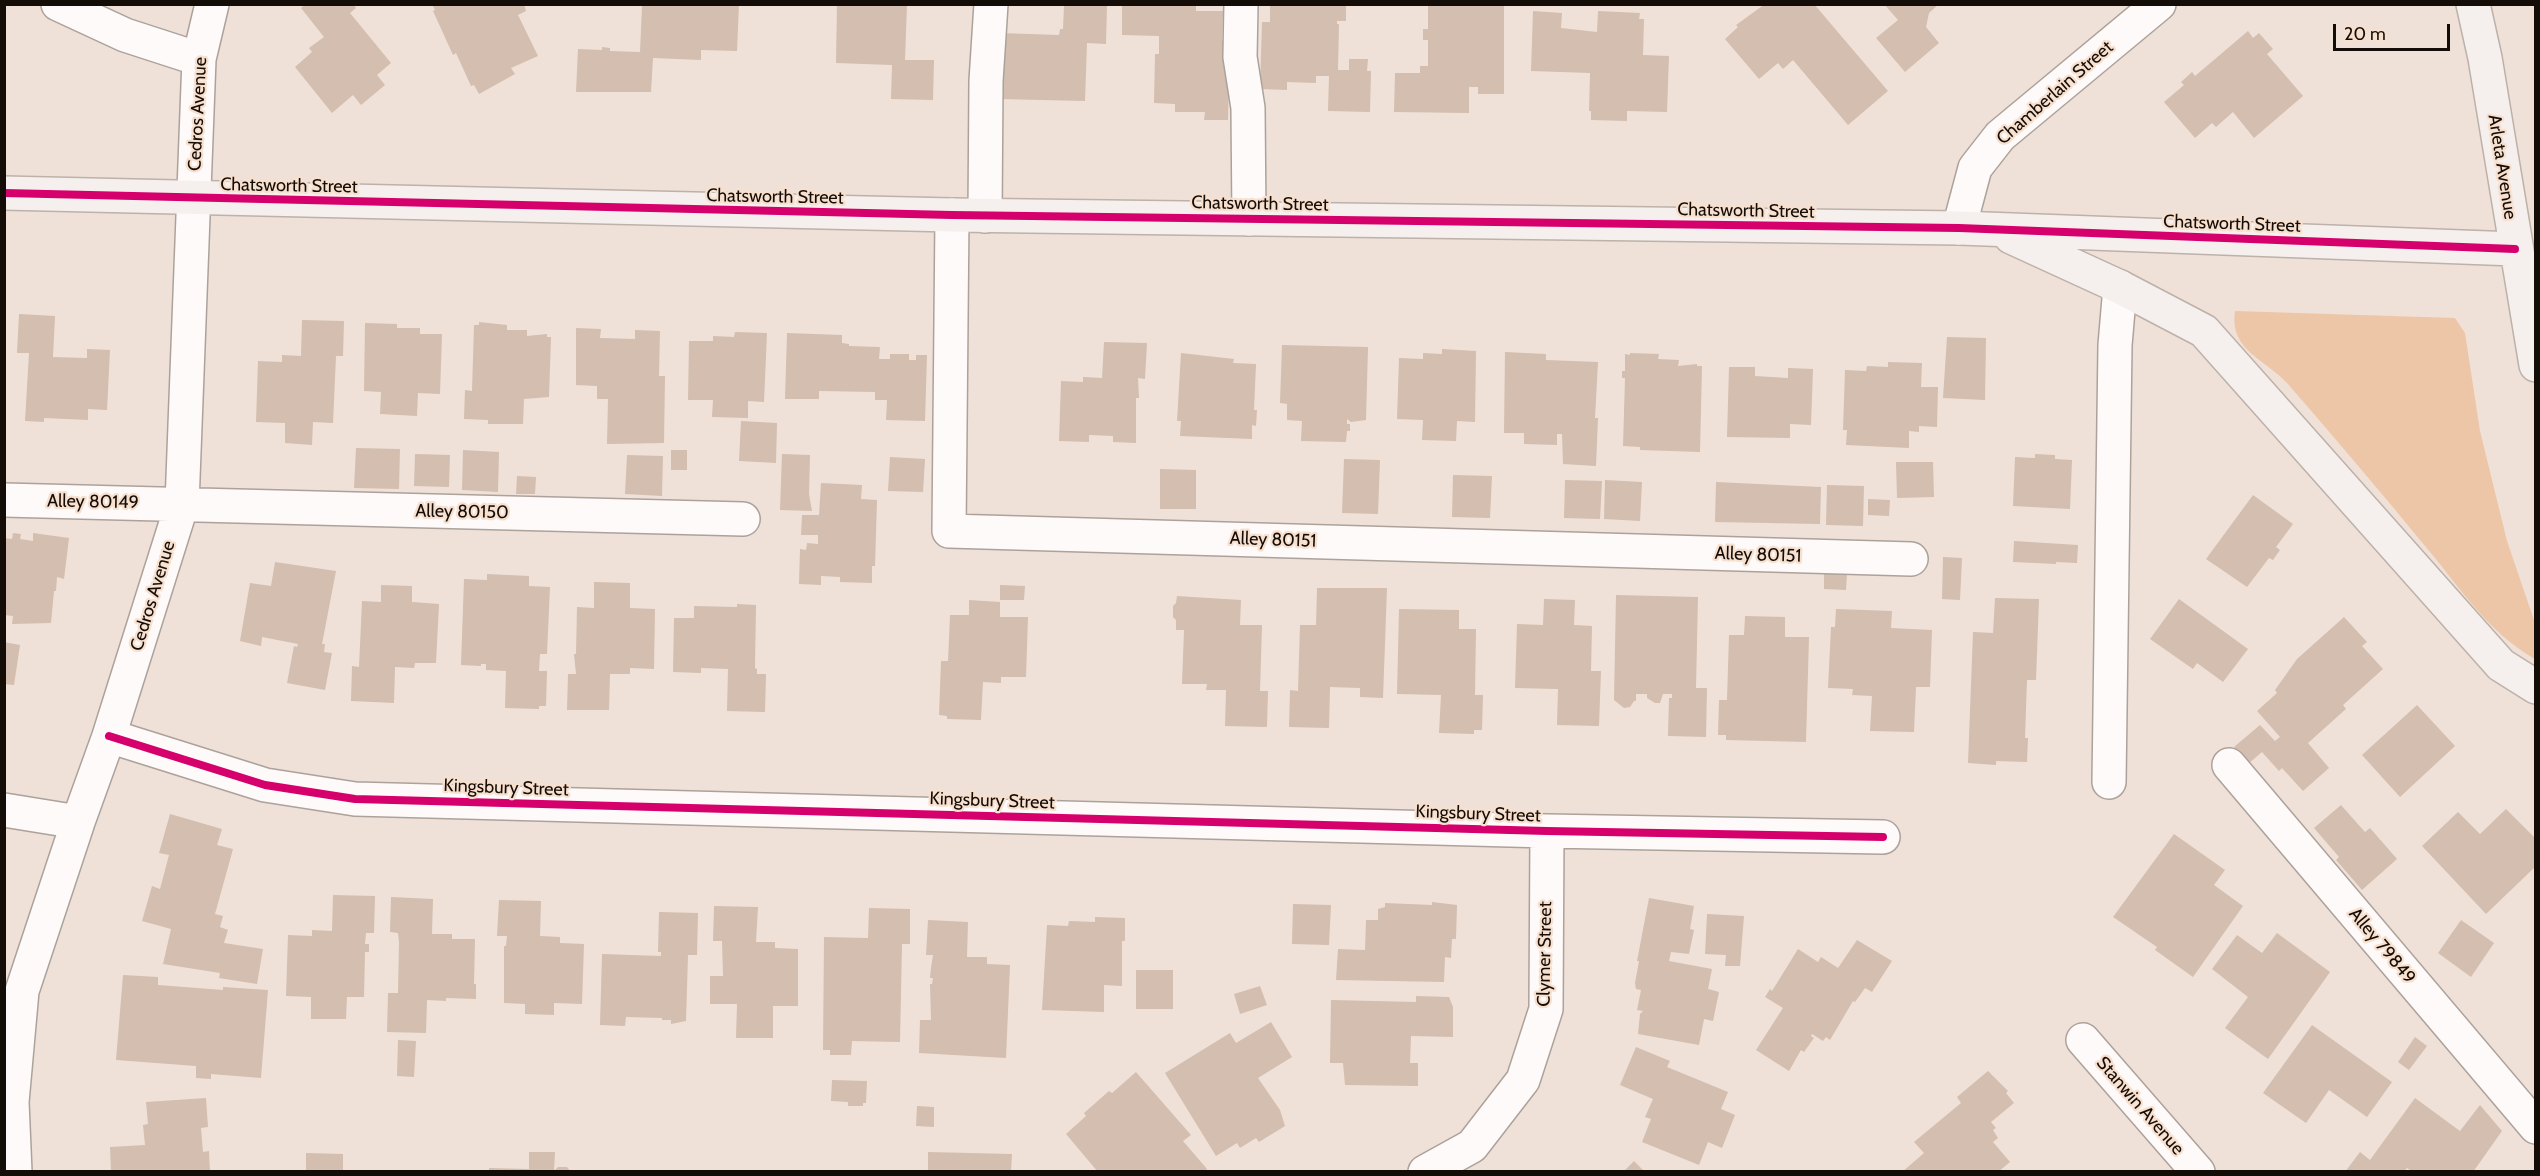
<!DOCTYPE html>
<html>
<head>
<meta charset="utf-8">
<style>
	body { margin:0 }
	#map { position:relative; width:2540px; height:1176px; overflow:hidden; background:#efe1d8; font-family:Cabin,sans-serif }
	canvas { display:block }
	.frame { position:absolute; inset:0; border:6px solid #140c07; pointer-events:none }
	.scale { position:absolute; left:2333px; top:24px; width:117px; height:27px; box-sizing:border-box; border:3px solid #140c07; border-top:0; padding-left:8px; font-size:18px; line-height:21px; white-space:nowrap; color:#140c07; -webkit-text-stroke:4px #f8e0cf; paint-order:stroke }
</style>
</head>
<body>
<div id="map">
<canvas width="2540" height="1176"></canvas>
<div class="frame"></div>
<div class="scale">20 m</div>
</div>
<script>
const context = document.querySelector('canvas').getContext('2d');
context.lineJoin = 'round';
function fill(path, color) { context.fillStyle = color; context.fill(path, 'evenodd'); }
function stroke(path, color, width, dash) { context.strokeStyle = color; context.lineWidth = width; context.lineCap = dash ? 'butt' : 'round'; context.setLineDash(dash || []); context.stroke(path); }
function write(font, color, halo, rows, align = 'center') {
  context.font = font + ' Cabin,sans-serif'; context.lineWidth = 4.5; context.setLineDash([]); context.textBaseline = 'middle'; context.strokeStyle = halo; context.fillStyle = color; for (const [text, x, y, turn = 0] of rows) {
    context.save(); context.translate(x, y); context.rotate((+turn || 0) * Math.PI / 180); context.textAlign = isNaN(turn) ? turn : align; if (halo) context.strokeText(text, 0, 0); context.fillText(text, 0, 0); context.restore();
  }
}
fill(new Path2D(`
	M2235,311L2455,318L2465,333L2480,431L2507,541L2535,623V659C2487,632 2460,587 2425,546C2380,491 2334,437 2287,383C2265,359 2229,350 2235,311Z`), '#edc6a8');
fill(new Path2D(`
	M306,4H353L356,8L350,13L391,63L377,75L385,85L361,105L353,95L332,113L295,67L312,52L309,48L324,37L301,8Z
	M432,4H524L526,11L518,15L538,56L511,68L515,74L479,94L474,85L471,86L456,53L453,55L433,11L435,10Z
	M651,4H739L737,51L701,50V60L653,58L651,92H576L578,49L602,50V47L610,48V51L640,52L642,6Z
	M837,4H907L905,60H934L933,100L891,99L892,65L836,63Z
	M1122,4H1196V11H1223L1222,41H1230L1228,120H1204L1205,112H1175V104L1154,103L1155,54H1159V36L1122,35Z
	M1270,4H1346V21H1337V24H1339L1338,70H1349V59H1368L1367,71H1371L1370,112L1328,111L1329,76H1316V83L1287,82V90L1260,89L1262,22H1270Z
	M1428,4L1504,6V94H1478V87H1469V113L1394,112L1395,73H1420V66H1428V40H1423V29H1428Z
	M1765,4H1814L1888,91L1848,125L1793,60L1783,69L1778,63L1759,79L1725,39L1738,27L1736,25Z
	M1884,4H1939L1929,13L1926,27L1939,43L1905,72L1876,38L1898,20Z
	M1064,5H1107L1106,44L1087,43L1085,101L998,99L1000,33L1059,35L1060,29H1063Z
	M1533,11L1562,13L1561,28L1597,32L1598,11L1640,13L1639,19H1644L1643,55L1669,56L1667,112L1627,111V121L1591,120V111H1589L1590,73L1531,71Z
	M2248,31L2253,38L2259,33L2273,49L2267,54L2303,96L2254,138L2233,112L2216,127L2212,123L2195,138L2164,102L2184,85L2181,82L2192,72L2195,76Z
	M19,314L55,316L53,357L87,358V349L110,350L107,410L88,409V420L44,418V422L25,421L29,353H17Z
	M302,320L344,321L343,356H336L333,423L313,422L312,445L285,443V423L256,422L258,361L282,362V355L301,356Z
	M479,322L507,325V330H527V336L547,334V337H551L549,397L524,399L523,424H488V420L464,419L465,390L472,391L474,325H479Z
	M365,323L397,324V328H420V334H442L440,394L418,393L417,416L380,414L381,392L364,391Z
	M576,328L601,329L600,338L635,339V330L660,331L659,376H665L664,443L607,444L608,399H597V386L576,385Z
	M735,332L767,333L764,402L748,401V418L712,417L713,400H688L689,341H713V336L734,337Z
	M787,333L842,335V343L849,344V346L880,347L879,359H890V354H909V360H916V355H927L925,421L886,420L887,400H875V392L819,391V399H785Z
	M1947,337L1986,338L1985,400L1943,398Z
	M1104,342L1147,343L1145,379L1138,378L1139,398H1136V443L1113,442V436L1089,435V442L1059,441L1061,381L1083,382V377L1102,378Z
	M1282,345L1368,347L1366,420L1351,422L1347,419V424H1350V431H1347L1346,442L1301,441L1302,421L1287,420V404L1280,403Z
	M1442,349L1476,351L1475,422L1457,421L1456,441L1422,440L1423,420L1397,419L1399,358L1423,359V353L1442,354Z
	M1505,352L1546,354V360L1598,362L1595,418H1598L1596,466L1563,464L1562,434H1557V445L1524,444V433H1504Z
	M1181,353L1234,359L1233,363L1256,364L1254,410H1257L1256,426L1252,425V439L1180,436L1181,421H1177Z
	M1630,353L1659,354L1658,359L1679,360L1678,366L1697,364V366H1702L1700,452L1640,450V447L1623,446L1625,378H1622V371H1625V354L1630,355Z
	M1888,362L1922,363L1921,387H1938L1937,427L1919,426V432L1909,431V448L1846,445L1847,430H1843L1845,370L1866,371L1867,366L1888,367Z
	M1729,367H1755V376L1788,378V368L1813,369L1811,425L1790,424V438L1727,437Z
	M741,421L777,423L776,463L739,461Z
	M356,448L400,449L399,489L354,488Z
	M463,450L499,452L498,492L462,490Z
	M671,450H687V470H671Z
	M415,454L450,455L449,487L414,486Z
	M782,454L810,455L809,494L812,511L780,510Z
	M2035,454L2055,455V459L2072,460L2070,509L2013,506L2015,457L2035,458Z
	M627,455L663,456L662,496L625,494Z
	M890,457L925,459L923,492L888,491Z
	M1344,459L1380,460L1378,514L1342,513Z
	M1896,462H1933L1934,497L1897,498Z
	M1160,469L1196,470V509H1160Z
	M1453,475L1492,476L1490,518L1452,517Z
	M517,476L536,477L535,494H516Z
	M1565,480L1602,481L1600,519L1564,518Z
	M1605,480L1642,482L1640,521L1604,519Z
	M1716,482L1821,487L1820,524L1715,522Z
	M821,483L862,485L861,499L877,500L875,566H872V583L840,582V577L821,576V585L799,584L800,549L806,550L807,543L818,544V535H801L802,515H819Z
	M1827,485L1864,486L1863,526L1826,525Z
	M2253,495L2293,524L2276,547L2280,550L2273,560L2269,558L2247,587L2206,559Z
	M1868,499L1890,500L1889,516L1868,515Z
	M13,533L21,534L20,539L33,541V533L69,538L64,579L57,577L56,591H54L51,623L12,624L13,616L4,615V538L12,539Z
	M2014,541L2078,545L2077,563L2056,562V564L2013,562Z
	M1943,557L1962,558L1960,600L1942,599Z
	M275,562L336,571L322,644H325L324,652L332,653L325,690L287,683L294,646L297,647L298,644L262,637L261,646L240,641L250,583L271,586Z
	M1824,572L1847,573L1846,590L1824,589Z
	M487,574L529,576V586L550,587L547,654H540L539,671H547L546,706H539V709L505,708L506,671L486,670V664H481V666L461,665L464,579L487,580Z
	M594,582L630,583V608L655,609L654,669L630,668V674H610L609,710H567L568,674H576L574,654H576L577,607L594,608Z
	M381,585L412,586V602L439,604L436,663H415L414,668L395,667L394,703L351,701L352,666L359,667L362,601L381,602Z
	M1000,585L1025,586L1024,600H1000Z
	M1317,588H1387L1383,698L1360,697V688L1330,687L1329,728L1289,727L1290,690L1298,691L1300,625H1316Z
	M1616,595L1698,597L1696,688H1707L1706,737L1668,736L1669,698H1672V694H1663L1660,703H1655L1647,698V694H1636V701H1634L1630,707L1624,708L1614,700Z
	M1177,596L1241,600L1240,625H1262L1260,691H1268L1267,727L1225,726L1226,690H1206L1207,684H1182L1184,630H1176V620L1173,617V606L1176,603Z
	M1995,598L2039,599L2036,680H2027L2025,738H2028L2027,762L1996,761V765L1968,763L1973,632L1993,633Z
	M1544,599L1575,600L1574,625L1592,626L1591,671H1601L1599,726L1557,725L1558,689L1515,688L1517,624L1543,625Z
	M2179,599L2248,649L2223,682L2197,663L2193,669L2150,639Z
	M969,600L1000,602V617H1028L1026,677H1001V683L983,682L981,720L947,719V716L939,715L941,661H948L950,615H969Z
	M737,604L756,605L755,668L757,669V674H766L765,712L727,711L728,669L701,668V673L673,672L674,618H694V606L737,607Z
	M1399,609L1459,610V629H1476L1475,695H1483L1482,730H1474V734L1439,733L1441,695L1397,694Z
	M1836,609L1892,611L1891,628L1932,630L1930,687H1916L1914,732L1870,731L1872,696L1852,695L1853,689L1828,688L1831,627H1835Z
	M1745,616L1785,617V637H1809L1806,742L1726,740V735H1718L1719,700H1727L1729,635H1744Z
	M2344,617L2367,642L2362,646L2383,669L2343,705L2346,709L2308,743L2329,768L2303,791L2282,768L2279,771L2262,752L2248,764L2234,747L2260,725L2275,741L2280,737L2257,711L2277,693L2275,690L2297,659Z
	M4,642L20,645L14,685L4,684Z
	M2417,705L2455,746L2400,797L2362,755Z
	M2341,805L2365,832L2370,828L2397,859L2362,890L2336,860L2339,857L2314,828Z
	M2506,809L2536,839V866L2486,914L2422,846L2458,812L2480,834Z
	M170,814L222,829L217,845L233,849L215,914L223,916L220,927L228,930L224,943L263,949L257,984L219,978L220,973L163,964L171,929L142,921L152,886L160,889L169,855L159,853Z
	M2174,834L2225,870L2214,885L2243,906L2193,977L2155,950L2157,947L2113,917Z
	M333,895L375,896L374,933H366L365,944H369V952H365L364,997H347L346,1019H311V997L286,996L288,935L312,936V930L332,931Z
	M391,897L433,899L432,934H452V939H475L474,984H476V999L446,998V1001L427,1000L426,1033L387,1032L388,993H398L399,942L398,933L390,932Z
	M1649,898L1694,906L1690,929L1694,930L1689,954L1671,952L1669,961L1712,969L1708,989L1719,992L1713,1021L1704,1019L1699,1045L1638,1034L1640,1014L1643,1011L1637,1010L1641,990L1636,989L1635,983L1639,961H1637Z
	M499,900L541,901L540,936L560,937V943L584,944L582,1004L554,1003V1015L525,1014V1004L504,1003V946H506L507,936H497Z
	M1432,902L1457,905L1456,939H1452L1451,958L1445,957L1444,982L1336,980L1338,949L1365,950L1366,920H1378V909L1385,907V903L1432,905Z
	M1293,904L1331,905L1329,945L1292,944Z
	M714,906L758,907L756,942H775V948L798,949V1006H773V1038H736L737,1004H710V976H723L722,941H713Z
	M869,908L910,909V944H902L900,1042L852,1041L851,1055H830V1050H823L824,937L868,938Z
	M659,912L698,913L697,955H688L686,1021L671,1024V1020H662V1018L626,1017L625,1026L600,1025L602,954L661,956V952H658Z
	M1707,914L1744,916L1740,966H1725L1726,955L1705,954Z
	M1095,917L1125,918V941H1122V986L1104,985V1012L1042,1010L1047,925L1068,926L1069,921L1095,922Z
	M928,920L968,922L967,957H987V964L1010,965L1006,1058L919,1053L920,1020H931L930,984H932L933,978H930L931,968L933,955H926Z
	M2461,920L2494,943L2471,977L2438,953Z
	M2277,933L2330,972L2268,1059L2225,1028L2248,997L2212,969L2237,935L2262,953Z
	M1857,940L1892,961L1872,992L1865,988L1855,1002L1853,1001L1830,1040L1826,1037L1823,1041L1812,1034L1811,1036L1814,1038L1804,1052L1801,1050L1789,1071L1756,1050L1783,1008L1765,997L1770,989L1772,991L1798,949L1818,962L1821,957L1838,968Z
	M1136,970H1173V1009H1136Z
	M123,975L158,977V985L223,990V987L268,990L261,1078L211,1074V1079L196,1078V1066L116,1060Z
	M1260,986L1267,1005L1240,1014L1234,994Z
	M1416,996L1449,997L1453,1007V1037L1411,1036L1410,1063H1418V1086L1345,1085L1343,1063H1330L1331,1000L1416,1002Z
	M1271,1022L1292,1057L1258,1078L1280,1110L1285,1126L1259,1142L1256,1138L1240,1148L1237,1143L1216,1156L1165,1073L1230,1033L1236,1043Z
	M2312,1025L2392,1082L2367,1117L2329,1090L2306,1123L2263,1093Z
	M2415,1037L2427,1046L2409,1070L2398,1062Z
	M398,1040L416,1041L414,1077L397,1076Z
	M1636,1047L1670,1061L1667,1067L1728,1092L1721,1109L1735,1115L1722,1148L1708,1142L1699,1165L1642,1142L1651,1119L1645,1117L1653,1099L1620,1085Z
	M1988,1071L2008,1091L2006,1093L2014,1103L1991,1122L1996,1128L1993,1130L1998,1138L1993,1142L2010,1162L1998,1172H1902L1924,1153L1914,1142L1961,1103L1957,1097Z
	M1136,1072L1191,1135L1183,1141L1207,1169L1204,1172H1098L1066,1134L1086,1116L1084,1113L1109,1091L1112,1093Z
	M832,1080L867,1081L866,1103H863V1106H848V1102L831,1101Z
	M206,1098L208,1127L201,1128L203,1152L209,1151L210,1172H111L110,1147L145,1145L143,1125L148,1124L146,1102Z
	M2415,1098L2460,1131L2480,1105L2502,1131L2473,1172H2413L2407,1168L2404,1172H2345L2360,1152L2370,1160Z
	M917,1106L934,1107V1127L916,1126Z
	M529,1152H555L554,1171L558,1167H567L571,1172H489V1168L529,1169Z
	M928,1152L1012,1154L1011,1172H928Z
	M306,1153L343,1154V1172H306Z
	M1634,1161L1645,1172H1623Z`), '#d3beaf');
const minor = new Path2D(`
	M58,4L125,35L199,59
	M1241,4L1240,57L1248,108L1249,219
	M952,215L949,531L1911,559
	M985,216L986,81L991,4
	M1959,228L1975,168L2000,136L2159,4
	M4,500L743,519
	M109,736L265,785L355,799L1547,831L1883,837
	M2229,765L2536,1127
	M2109,782L2115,345L2120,287
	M4,810L78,822
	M2083,1040L2198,1172
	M15,1172L12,1102L22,991L78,822L109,736L182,504L199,59L212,4
	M1425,1172L1472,1146L1523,1080L1546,1009L1547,831`);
const major = new Path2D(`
	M2473,4L2485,58L2536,365
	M4,193L952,215L1959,228L2515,249
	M2011,237L2120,287L2204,331L2501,665L2536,687`);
stroke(minor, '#aca29b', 36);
stroke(major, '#bdb1a9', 36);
stroke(minor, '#fdfaf9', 33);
stroke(major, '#f5f0ed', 33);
stroke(new Path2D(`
	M4,193L952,215L1959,228L2515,249
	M109,736L265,785L355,799L1547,831L1883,837`), '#d6006c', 8);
write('18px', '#140c07', '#f8e0cf', [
	["Chamberlain Street",2055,93,-41],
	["Cedros Avenue",198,114,-87],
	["Arleta Avenue",2502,167,81],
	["Chatsworth Street",289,186,1],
	["Chatsworth Street",775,197,1],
	["Chatsworth Street",1260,204,1],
	["Chatsworth Street",1746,211,1],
	["Chatsworth Street",2232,224,2],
	["Alley 80149",93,502,1],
	["Alley 80150",462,512,1],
	["Alley 80151",1273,540,2],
	["Alley 80151",1758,555,2],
	["Cedros Avenue",153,596,-73],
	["Kingsbury Street",506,788,2],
	["Kingsbury Street",992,801,2],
	["Kingsbury Street",1478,814,2],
	["Alley 79849",2382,946,50],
	["Clymer Street",1545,954,-89],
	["Stanwin Avenue",2140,1106,49]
]);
</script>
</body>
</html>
